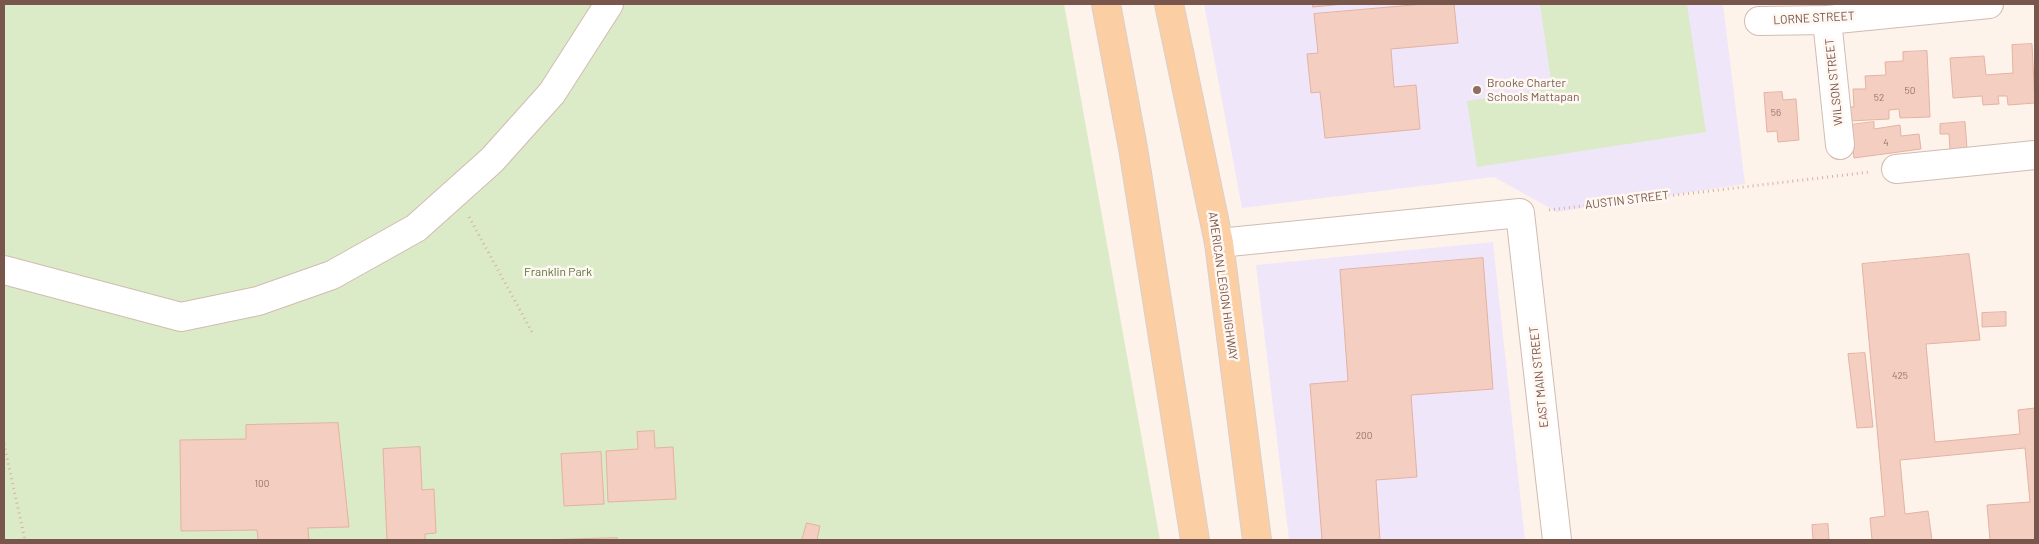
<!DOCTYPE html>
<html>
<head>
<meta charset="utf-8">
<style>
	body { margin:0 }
	#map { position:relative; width:2039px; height:544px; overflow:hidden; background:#fdf3ea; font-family:Barlow,sans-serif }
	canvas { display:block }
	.frame { position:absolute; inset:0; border:5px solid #79564c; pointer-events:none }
</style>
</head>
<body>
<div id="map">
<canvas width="2039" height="544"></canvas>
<div class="frame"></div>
</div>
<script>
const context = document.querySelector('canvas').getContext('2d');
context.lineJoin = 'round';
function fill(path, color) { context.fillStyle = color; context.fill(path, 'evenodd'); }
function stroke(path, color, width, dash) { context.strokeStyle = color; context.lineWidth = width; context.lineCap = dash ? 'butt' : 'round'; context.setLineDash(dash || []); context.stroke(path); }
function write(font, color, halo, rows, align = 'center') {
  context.font = font + ' Barlow,sans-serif'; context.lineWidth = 5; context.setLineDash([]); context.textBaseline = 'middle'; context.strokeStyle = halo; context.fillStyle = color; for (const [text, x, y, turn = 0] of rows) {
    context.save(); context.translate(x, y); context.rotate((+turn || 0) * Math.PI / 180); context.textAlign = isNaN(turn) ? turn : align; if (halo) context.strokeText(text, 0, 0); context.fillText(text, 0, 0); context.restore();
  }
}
fill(new Path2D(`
	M1204,4H1723L1745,184L1557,212L1494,177L1242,208Z
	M1493,242L1525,540H1289L1256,265Z`), '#f0e6fa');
fill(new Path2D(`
	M4,4H1064L1160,540H4Z
	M1540,4H1687L1706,132L1477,167L1467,101L1552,88Z`), '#dbebc7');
const building = new Path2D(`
	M1313,4H1344L1313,7Z
	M1424,4H1454L1458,43L1391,49L1394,87L1416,85L1420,129L1325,138L1320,92L1311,93L1307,54L1318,53L1314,14Z
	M2032,44L2035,103L2008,105L2007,96H1998L1999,104L1983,105L1982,96L1953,98L1950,58L1984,56L1986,75L2013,73L2012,45Z
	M1927,51L1930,117L1900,118L1899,109L1889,110V119L1850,121L1849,107H1854L1853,89H1866L1865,76L1886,75L1885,62L1903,61V52Z
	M1782,92L1783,100L1796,99L1799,140L1778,142L1777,131L1767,132L1764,93Z
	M1874,122V129L1900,125L1901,136L1919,134L1921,149L1854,158L1850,125Z
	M1965,122L1967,149L1950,150L1949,134H1940V124Z
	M1969,254L1980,340L1926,344L1935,442L2020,434L2018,410L2035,408V540H1990L1987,505L2030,502L2025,448L1900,460L1905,514L1928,511L1932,540H1872L1870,518L1885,516L1862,264Z
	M1483,258L1493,389L1411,395L1417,477L1376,480L1380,540H1322L1310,384L1348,381L1340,270Z
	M2006,312V326L1982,327V313Z
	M1865,353L1873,427L1857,428L1848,354Z
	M338,423L349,527L308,528L309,540H258L257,530L181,531L180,440L246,439V425Z
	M654,431L655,448L673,447L676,499L608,502L606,451L638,449L637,432Z
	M420,447L422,490L434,489L436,533L425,534V540H387L383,449Z
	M601,452L604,504L564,506L561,454Z
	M807,523L820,526L817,540H802Z
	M1828,524L1829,540H1813L1812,525Z
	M617,538V540H542Z`);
fill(building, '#f3cec1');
stroke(building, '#e5b2a1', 1);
const minor = new Path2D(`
	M1827,20L1840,145
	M1759,21L1827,20L1989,4
	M1896,169L2035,155
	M1219,243L1520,213L1557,540
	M4,270L181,317L258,301L332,275L416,228L492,160L552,93L609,4`);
const major = new Path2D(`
	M1106,4L1133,148L1195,540
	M1169,4L1219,243L1257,540`);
stroke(minor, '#d2bbb1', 30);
stroke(major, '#d9d0cd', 30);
stroke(new Path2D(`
	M1549,210L1870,172
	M469,217L532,332
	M4,444L25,540`), '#d8b1a4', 3, [1, 4]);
stroke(minor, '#fff', 28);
stroke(major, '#fbcea3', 28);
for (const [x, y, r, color] of [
	[1477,90,5,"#8d6e63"]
]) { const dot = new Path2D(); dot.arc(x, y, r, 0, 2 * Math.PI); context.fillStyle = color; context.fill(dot); stroke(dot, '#fff7f1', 2); }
write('10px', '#987469', null, [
	["50",1910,91],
	["52",1879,98],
	["56",1776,113],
	["4",1886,143],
	["425",1900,376],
	["200",1364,436],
	["100",262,484]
]);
write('12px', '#79564c', '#fff7f1', [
	["LORNE STREET",1814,18,-3],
	["WILSON STREET",1834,82,-96],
	["AUSTIN STREET",1627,200,-7],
	["AMERICAN LEGION HIGHWAY",1223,286,82],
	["EAST MAIN STREET",1539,377,-96]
]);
write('12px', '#785e54', '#fff7f1', [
	["Brooke Charter",1487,83],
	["Schools Mattapan",1487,97]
], 'left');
write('12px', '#597841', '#fff7f1', [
	["Franklin Park",558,272]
]);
</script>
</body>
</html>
